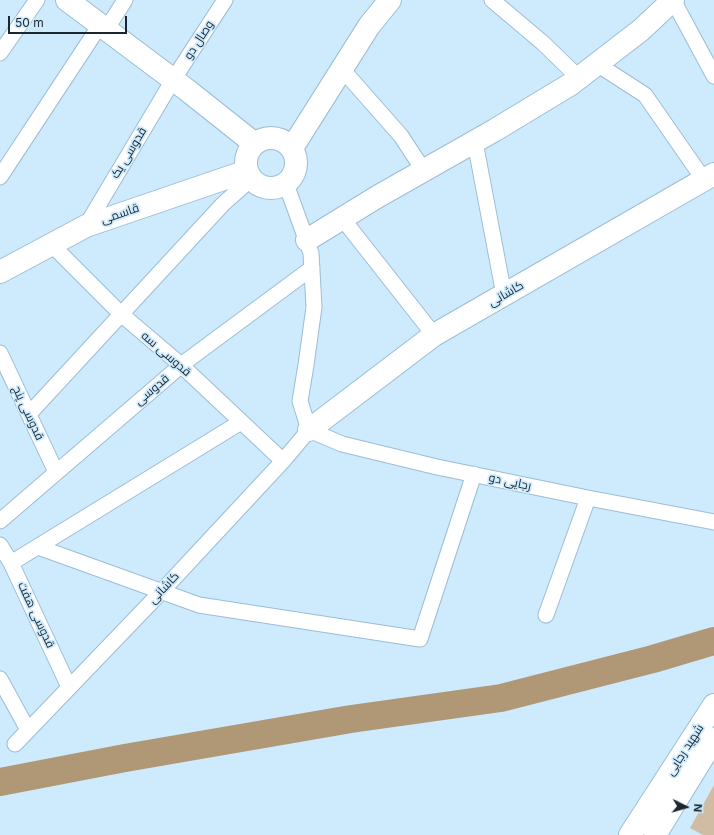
<!DOCTYPE html>
<html>
<head>
<meta charset="utf-8">
<style>
	body { margin:0 }
	#map { position:relative; width:714px; height:835px; overflow:hidden; background:#ceeafd; font-family:Inter,sans-serif }
	canvas { display:block }
	.north { position:absolute; left:666px; top:787px; width:40px; height:40px; -webkit-text-stroke:3px #ceeafd; paint-order:stroke; rotate:95deg; font-size:11px; font-weight:700; line-height:16px; text-align:center; color:#1a2730 }
	.north::after { content:''; display:block; margin:auto; width:14px; height:18px; background:#1a2730; clip-path:polygon(50% 0,100% 100%,50% 72%,0 100%) }
	.scale { position:absolute; left:8px; top:16px; width:119px; height:18px; box-sizing:border-box; border:2px solid #1a2730; border-top:0; padding-left:5px; font-size:12px; line-height:14px; white-space:nowrap; color:#1a2730; -webkit-text-stroke:3px #ceeafd; paint-order:stroke }
</style>
</head>
<body>
<div id="map">
<canvas width="714" height="835"></canvas>
<div class="north">N</div>
<div class="scale">50 m</div>
</div>
<script>
const context = document.querySelector('canvas').getContext('2d');
context.lineJoin = 'round';
function fill(path, color) { context.fillStyle = color; context.fill(path, 'evenodd'); }
function stroke(path, color, width, dash) { context.strokeStyle = color; context.lineWidth = width; context.lineCap = dash ? 'butt' : 'round'; context.setLineDash(dash || []); context.stroke(path); }
function write(font, color, halo, rows, align = 'center') {
  context.font = font + ' Inter,Cairo,sans-serif'; context.lineWidth = 3.5; context.setLineDash([]); context.textBaseline = 'middle'; context.strokeStyle = halo; context.fillStyle = color; for (const [text, x, y, turn = 0] of rows) {
    context.save(); context.translate(x, y); context.rotate((+turn || 0) * Math.PI / 180); context.textAlign = isNaN(turn) ? turn : align; if (halo) context.strokeText(text, 0, 0); context.fillText(text, 0, 0); context.restore();
  }
}
fill(new Path2D(`
	M714,785V835H703L690,828Z`), '#d0bca2');
stroke(new Path2D(`
	M0,782L125,758L351,719L501,698L653,659L714,641`), '#b09776', 28);
const street = new Path2D(`
	M492,0L543,43L579,78
	M673,0L714,76
	M106,30L125,0
	M0,53L37,0
	M597,64L645,95L704,180
	M342,69L401,136L424,171
	M475,142L504,295
	M0,177L100,25
	M286,184L311,253L314,307L306,365L300,401L309,430
	M342,218L434,335
	M86,226L173,80L225,0
	M51,244L121,314L181,365L283,461
	M0,353L56,472
	M29,414L223,204L251,179
	M309,430L342,444L437,467L588,498L714,522
	M0,521L185,362L312,268
	M0,545L11,563L69,687
	M38,547L199,605L420,639L474,474
	M11,563L241,422
	M546,615L588,498
	M0,679L28,730
	M15,744L162,591L283,461L309,430`);
const secondary = new Path2D(`
	M67,0L187,90L255,144
	M246 163a25 25 0 1 1 50 0a25 25 0 1 1-50 0Z
	M292,148L369,26L390,0
	M307,240L377,197L495,130L571,84L641,30L673,0
	M0,272L86,226L247,171
	M309,430L434,335L714,174
	M630,835L714,705
	M655,835L714,739`);
stroke(street, '#9cbdd5', 17);
stroke(secondary, '#9cbdd5', 24);
stroke(street, '#fff', 15);
stroke(secondary, '#fff', 22);
write('12px', '#1a2730', '#ceeafd', [
	["وصال دو",199,40,-57],
	["قدوسی یک",129,153,-59],
	["قاسمی",120,214,-19],
	["کاشانی",506,294,-30],
	["قدوسی سه",166,354,41],
	["قدوسی",152,390,-40],
	["قدوسی پنج",28,413,65],
	["رجایی دو",510,482,12],
	["کاشانی",164,588,-47],
	["قدوسی هفت",36,615,65],
	["شهید رجایی",685,750,-57]
]);
</script>
</body>
</html>
